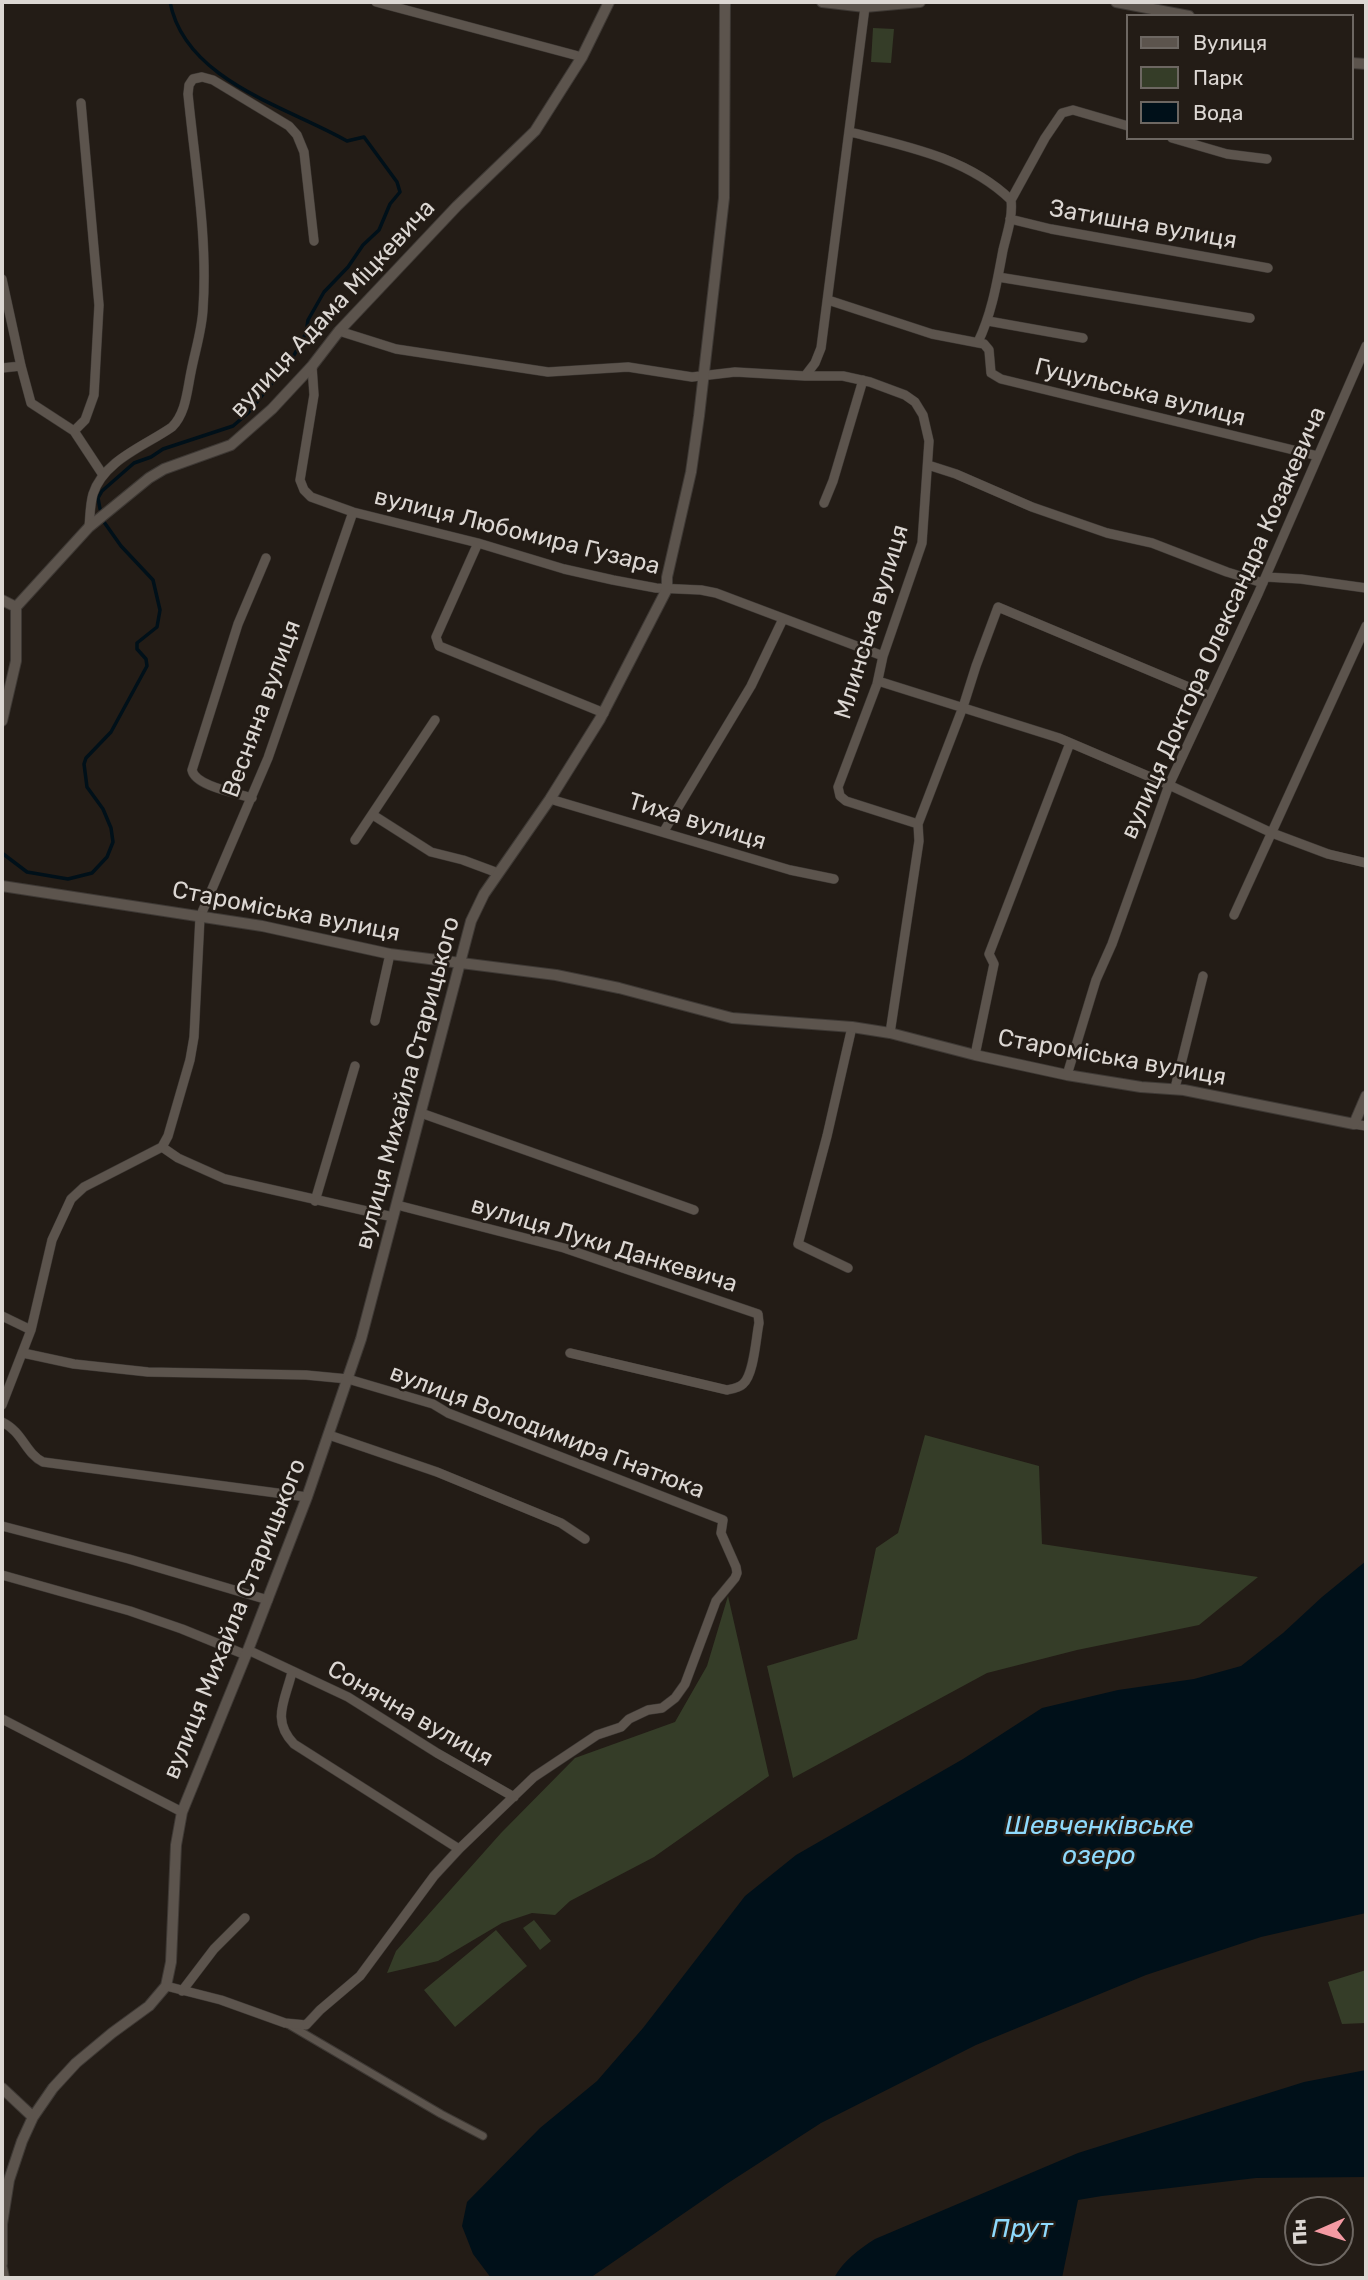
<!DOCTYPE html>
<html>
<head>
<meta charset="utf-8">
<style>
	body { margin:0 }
	#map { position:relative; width:1368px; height:2280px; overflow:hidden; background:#231c16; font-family:Rubik,sans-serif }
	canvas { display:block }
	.frame { position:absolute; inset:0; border:4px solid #dcd7d3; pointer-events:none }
	.legend { position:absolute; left:1126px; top:14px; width:228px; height:126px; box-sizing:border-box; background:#231c16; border:2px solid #6d6762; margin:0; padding:9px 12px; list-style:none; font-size:21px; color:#dcd7d3 }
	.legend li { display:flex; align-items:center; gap:14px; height:35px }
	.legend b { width:35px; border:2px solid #6d6762 }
	.north { position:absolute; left:1284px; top:2196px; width:70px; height:70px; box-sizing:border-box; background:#231c16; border:2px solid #6d6762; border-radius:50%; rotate:267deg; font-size:19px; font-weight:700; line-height:28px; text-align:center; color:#dcd7d3 }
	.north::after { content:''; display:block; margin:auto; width:24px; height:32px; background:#f49aa3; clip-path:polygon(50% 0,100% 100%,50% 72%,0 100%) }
</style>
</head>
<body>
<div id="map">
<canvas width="1368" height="2280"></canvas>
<div class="frame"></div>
<ul class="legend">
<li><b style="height:9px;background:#5c544d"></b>Вулиця</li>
<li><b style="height:19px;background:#353d28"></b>Парк</li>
<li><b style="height:19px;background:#001019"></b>Вода</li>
</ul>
<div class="north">Пн</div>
</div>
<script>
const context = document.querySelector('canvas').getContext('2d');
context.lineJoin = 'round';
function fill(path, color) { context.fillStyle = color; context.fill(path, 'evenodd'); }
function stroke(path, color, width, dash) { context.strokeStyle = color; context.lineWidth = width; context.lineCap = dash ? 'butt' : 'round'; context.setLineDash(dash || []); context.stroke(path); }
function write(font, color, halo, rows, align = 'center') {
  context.font = font + ' Rubik,sans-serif'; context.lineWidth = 5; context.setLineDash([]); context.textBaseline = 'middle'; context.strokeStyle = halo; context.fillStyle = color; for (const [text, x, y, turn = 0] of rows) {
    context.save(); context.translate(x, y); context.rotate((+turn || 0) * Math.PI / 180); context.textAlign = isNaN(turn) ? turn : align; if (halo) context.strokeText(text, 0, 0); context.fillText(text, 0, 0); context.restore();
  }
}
fill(new Path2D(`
	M873,28L894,29L891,63L871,62Z
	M925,1435L1039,1466L1042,1544L1258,1577L1199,1625L1077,1650L987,1673L793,1778L767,1666L857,1639L876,1548L898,1533Z
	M728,1596L769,1776L654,1857L570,1901L555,1915L532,1913L502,1923L438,1961L387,1973L396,1951L501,1833L575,1758L675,1722L707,1666Z
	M534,1920L551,1941L540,1950L523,1928Z
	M496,1930L527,1966L455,2027L424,1990Z
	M1366,1970V2023L1342,2024L1328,1982Z`), '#353d28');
fill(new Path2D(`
	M1366,1561V1913L1261,1937L1146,1975L976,2045L821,2123L725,2185L590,2278H491L473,2254L462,2226L467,2202L540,2128L597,2081L643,2028L745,1896L796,1855L963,1759L1042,1708L1118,1690L1194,1679L1241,1666L1283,1633L1322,1597Z
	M1366,2070V2177L1256,2178L1102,2196L1078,2200L1062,2278H834C844,2260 858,2250 875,2239L1078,2153L1304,2082Z`), '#001019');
stroke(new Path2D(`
	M100,509L98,498L102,491L134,463L151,457L163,449L233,426L248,413L293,357L306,333L308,320L324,292L348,267L363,245L379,230L390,204L400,192L397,182L364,137L347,141C288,107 185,81 170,2
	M2,853L27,872L68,879L92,873L107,857L113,842L111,828L103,809L87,787L84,764L86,758L111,732L147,666L146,659L137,649V643L157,627L160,610L153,580L121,546L104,522`), '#001019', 3.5);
const pedestrian = new Path2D(`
	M286,2023L441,2114L483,2136`);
const minor = new Path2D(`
	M376,2L582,57
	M865,7L821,348L815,363L805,376H843L870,382L905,395L915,402L923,415L929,441L922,543L883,656L877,684L838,787L840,796L846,801L918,824L919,841L890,1033
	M81,103L99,305L94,395L85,420L74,431L103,475
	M850,132C906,146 968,158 1011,200C1013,217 1007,233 1003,250C997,282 992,313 978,342
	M1172,138L1227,154L1267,159
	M1011,200L1045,138L1062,113L1073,110L1128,126
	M1010,219L1051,229L1268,268
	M998,277L1250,318
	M2,279L21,366L31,403L74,431
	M828,300L932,334L984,344L989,350L991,373L1001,379L1318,456
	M988,321L1083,338
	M339,331L396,349L548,372L628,367L692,377L735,372L805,376
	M312,366L314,395L300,480L304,490L311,497L353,512L478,543L564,569L613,580L656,588L701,590L716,593L883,656
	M2,368L21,366
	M928,465L956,474L1032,507L1107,533L1152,543L1227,572L1263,583
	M824,503L833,481L863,380
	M89,527C90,517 90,504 93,494C104,460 145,446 172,427C186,413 187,391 191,372C195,351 202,330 203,309C208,238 195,165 188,94L189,85L193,79L202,77L213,80L289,126L297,135L304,152L314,241
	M478,543L436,637L439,646L604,713
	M1266,577L1301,579L1366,588
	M878,681L1059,738L1169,785L1272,833L1328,854L1366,863
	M252,798C236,793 195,786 192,770L238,624L266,558
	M550,799L790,870L834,879
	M373,815L431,852L463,860L498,873
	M918,824L963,707L976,666L998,607L1210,696
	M664,831L751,686L783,619
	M355,840L435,720
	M1234,915L1366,626
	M375,1021L390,954
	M975,1055L994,964L989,954L1070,743
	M1067,1075L1096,980L1112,944L1169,785L1258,594L1366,346
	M1175,1088L1203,976
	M421,1113L694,1210
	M1354,1124L1366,1126
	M162,1147L178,1158L225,1179L393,1217
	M315,1201L355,1066
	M397,1205L564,1248L758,1314L759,1323C756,1337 754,1375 743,1384C739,1388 732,1389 727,1390L570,1353
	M848,1268L798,1244L827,1136L852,1027
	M2,1316L31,1330
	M23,1353L74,1364L148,1372L306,1375L348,1379L433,1404L448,1413L723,1520L721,1533L736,1567L737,1573L735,1578L716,1601L685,1684L675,1698L662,1708L648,1710L629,1719L621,1727L597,1735L534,1777L459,1849L434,1876L360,1976L320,2010L306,2025L285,2023L221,2000L166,1986
	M2,1405L31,1330L52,1240L71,1199L84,1187L162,1147L168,1136L190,1060L194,1037L200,917L268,758L353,512
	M2,1422C23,1432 25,1453 43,1462L307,1497
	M329,1435L437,1472L561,1523L585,1539
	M2,1526L129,1559L268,1600
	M2,1575L130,1611L182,1629L246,1655
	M248,1650L348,1697L437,1753L514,1797
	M292,1672C285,1701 271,1720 294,1744L459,1849
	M2,1719L182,1812
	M182,1991L214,1949L245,1918`);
const tertiary = new Path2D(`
	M822,2L865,7L920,2
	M1116,2L1189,16
	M1352,63L1366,64
	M2,600L16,607
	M16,607L89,527L149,478L164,469L231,445L272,409L312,366L339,331L457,206L535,131L582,57L609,2
	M2,721L16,661V607
	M2,886L262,926L390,954L556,975L619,988L732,1018L852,1027L890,1033L975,1055L1067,1075L1141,1087L1184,1090L1354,1124L1366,1096
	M2,2088L33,2117
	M2,2264V2224L9,2180L22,2141L33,2117L53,2088L76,2063L112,2033L149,2006L166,1986L171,1962L176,1845L182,1812L248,1650L307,1497L361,1339L471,921L484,894L550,799L600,719L667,589V577L691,472L699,416L724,198L725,2
	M2,2268L4,2278`);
stroke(pedestrian, '#3e3935', 9);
stroke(minor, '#3e3935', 10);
stroke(tertiary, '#3e3935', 12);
stroke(pedestrian, '#5c544d', 7);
stroke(minor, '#5c544d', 9);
stroke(tertiary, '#5c544d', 10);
write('24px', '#dcd7d3', '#231c16', [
	["Затишна вулиця",1143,225,10],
	["вулиця Адама Міцкевича",333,309,-47],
	["Гуцульська вулиця",1140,393,14],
	["вулиця Любомира Гузара",517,532,14],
	["Млинська вулиця",872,622,-73],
	["вулиця Доктора Олександра Козакевича",1224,623,-66],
	["Весняна вулиця",262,709,-70],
	["Тиха вулиця",697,822,17],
	["Староміська вулиця",286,912,11],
	["Староміська вулиця",1112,1058,10],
	["вулиця Михайла Старицького",408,1083,-75],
	["вулиця Луки Данкевича",604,1245,17],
	["вулиця Володимира Гнатюка",547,1432,21],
	["вулиця Михайла Старицького",235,1619,-68],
	["Сонячна вулиця",410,1714,30]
]);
write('italic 26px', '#8fdafc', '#231c16', [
	["Шевченківське",1099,1826],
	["озеро",1099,1856],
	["Прут",1022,2229]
]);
</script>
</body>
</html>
